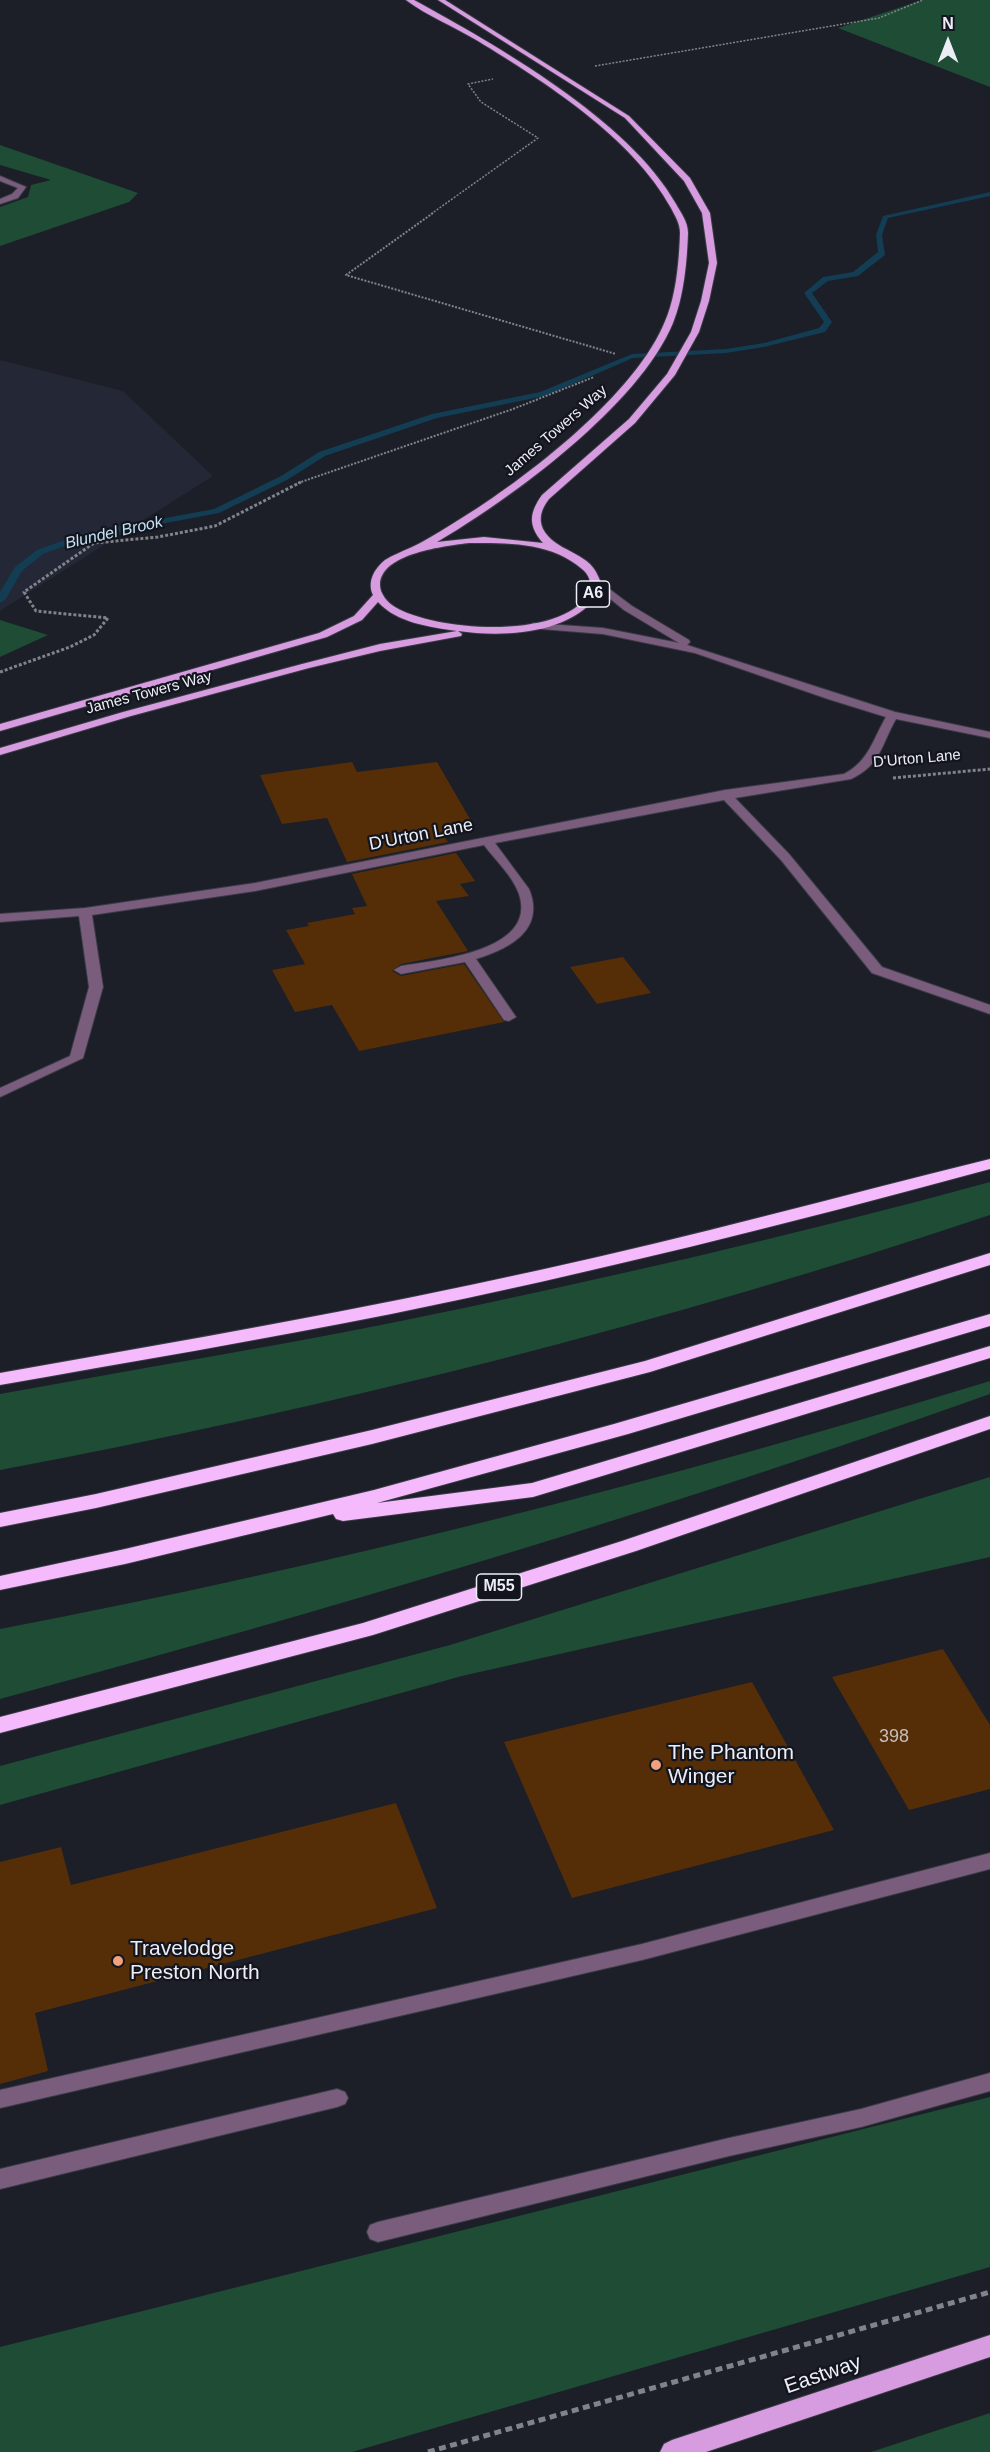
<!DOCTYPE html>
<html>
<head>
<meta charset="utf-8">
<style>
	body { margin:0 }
	#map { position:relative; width:990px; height:2452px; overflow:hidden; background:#1c1e28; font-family:Arial,sans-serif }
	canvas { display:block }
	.north { position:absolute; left:918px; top:12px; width:60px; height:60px; -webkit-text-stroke:4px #13151e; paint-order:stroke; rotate:0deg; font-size:16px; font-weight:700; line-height:24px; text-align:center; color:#edeef5 }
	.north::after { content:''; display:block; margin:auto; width:21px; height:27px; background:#edeef5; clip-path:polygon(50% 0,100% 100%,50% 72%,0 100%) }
</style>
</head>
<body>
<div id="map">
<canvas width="990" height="2452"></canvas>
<div class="north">N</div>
</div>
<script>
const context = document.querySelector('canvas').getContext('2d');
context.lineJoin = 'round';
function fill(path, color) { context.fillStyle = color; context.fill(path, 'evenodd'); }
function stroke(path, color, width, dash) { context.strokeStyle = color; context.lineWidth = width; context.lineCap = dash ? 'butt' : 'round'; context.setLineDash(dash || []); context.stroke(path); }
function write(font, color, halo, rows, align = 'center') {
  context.font = font + ' Arial,sans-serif'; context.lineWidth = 4.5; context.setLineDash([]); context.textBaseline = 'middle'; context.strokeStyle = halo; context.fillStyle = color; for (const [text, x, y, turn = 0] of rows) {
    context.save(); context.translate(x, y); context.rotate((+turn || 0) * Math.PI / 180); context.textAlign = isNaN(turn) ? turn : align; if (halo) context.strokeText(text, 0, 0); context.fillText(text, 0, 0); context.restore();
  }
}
fill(new Path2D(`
	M0,360L123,391L213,476L0,611Z`), '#242736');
fill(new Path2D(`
	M922,0H990V87L838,28Z
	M0,145L138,193L129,202L0,246V207L28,197L31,185L51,180L0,165Z
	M0,620L48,635L0,657Z
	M990,1182V1215C667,1323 335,1407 0,1470V1394C130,1370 261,1349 391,1323C592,1282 792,1236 990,1182Z
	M990,1381V1394C665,1510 333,1609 0,1699V1629C335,1565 664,1481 990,1381Z
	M990,1477V1557L462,1676L0,1805V1766L450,1645Z
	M990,2097V2267L352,2452H0V2347Z
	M990,2413V2452H871Z`), '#1e4c35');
fill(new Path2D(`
	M990,192V196L888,218L882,235L885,255L858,276L828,281L812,293L832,322L825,332L764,347L726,353L633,358L545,396L437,418L325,456L287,480L219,513L86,538L43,554L22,571L5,600L0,603V592L15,567L37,550L84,533L214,509L281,476L319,452L432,414L540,392L632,354L726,349L764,343L819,328L824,322L804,293L823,277L853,272L878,252L876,235L883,216Z`), '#123d53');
fill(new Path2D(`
	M352,762L357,772L437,762L474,826L441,832L448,842L347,862L327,818L282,824L260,775Z
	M456,853L475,881L460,884L469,896L436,901L468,951L401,964L392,971L401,976L464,964L504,1022L359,1051L332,1005L295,1012L272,970L305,964L286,930L309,926L307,923L355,914L352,908L367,906L352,874Z
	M623,957L651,993L597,1004L570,967Z
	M943,1649L990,1725V1789L909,1810L832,1677Z
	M752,1682L834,1830L572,1898L504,1742Z
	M396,1803L437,1908L35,2013L48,2071L0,2084V1862L61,1847L71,1885Z`), '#552e08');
const minor = new Path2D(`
	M0,176L26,187L18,198L0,204V199L12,194L18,188L0,181Z
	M596,579L632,606L689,640L690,642L687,645L895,712L990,732V738L896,719C881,745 881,765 851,779L735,798L789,854L882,967L990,1005V1014L872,973L781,860L724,800L495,843L529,889C546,930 509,949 476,959L516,1017L509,1021L504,1020L465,962L401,974L394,970L401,966C437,960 538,951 519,894C512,875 496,861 484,845L255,891L92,915L103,987L83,1058L0,1097V1088L70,1056L89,987L79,916L0,922V914L85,908L255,883L725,790L844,774C869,761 873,739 886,717L828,699L695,653L603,634L529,628L528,626L533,623L603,628L679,643L624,610L592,584V580Z
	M990,1853V1869L642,1960L0,2108V2090L642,1944Z
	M990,2073V2091L861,2127L729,2156L378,2242L370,2239L367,2232L370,2225L378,2222L729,2138L861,2109Z
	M337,2089L345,2092L348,2098L345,2104L337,2107L0,2189V2169Z`);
const major = new Path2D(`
	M406,0H414C496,45 629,120 676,204C681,213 688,222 688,233C687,262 684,296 673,323C639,405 512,498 437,542L484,537L543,543C528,526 529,513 542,495L629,419L667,374L691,332L701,301L709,263L702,213L684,181L625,118L438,0H445L629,116L690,178L710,213L717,263L709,301L699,332L675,375L635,423L549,499C542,508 538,518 543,529C555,552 588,551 598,576C603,585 600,593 593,601C562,635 501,637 458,631L462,634L461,636L380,651L309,668L131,716L0,755V748L123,712L302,664L380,644L457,631C430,627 397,623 378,602L362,620L327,637L0,731V724L319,633L354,616L373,595C367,582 374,569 385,560C393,555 401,552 410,548C423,542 436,534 449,526C518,485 630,400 663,326C676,299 679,263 680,233C680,223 675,216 671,208C632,137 545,82 478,41C455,27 427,16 406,0ZM469,543C508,543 551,542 582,569C589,574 593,585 589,593C562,641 435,631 395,607C388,603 380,594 380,585C380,553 446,546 469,543Z
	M990,2335V2357L706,2452H660L664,2444L672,2440Z`);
const highway = new Path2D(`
	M990,1159V1169C792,1223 592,1273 391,1314C261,1340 130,1362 0,1385V1373C181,1341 361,1310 540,1270C691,1237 840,1196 990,1159Z
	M990,1253V1265L650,1372L372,1444L96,1508L0,1527V1513L96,1494L372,1430L645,1361Z
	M990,1314V1326L628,1434L377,1503L532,1483L990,1346V1358L533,1497L343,1521L336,1519L333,1514L125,1564L0,1590V1576L125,1549L374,1490L614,1424Z
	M990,1416V1429L636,1551L373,1635L0,1733V1717L363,1623L622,1541Z`);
stroke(minor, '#393b45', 2);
stroke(major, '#393b45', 2);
stroke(highway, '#393b45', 2);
stroke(new Path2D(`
	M595,66L879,18L923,0
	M431,214L538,138L481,102L468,84L493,79`), '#81838b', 1.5, [2, 1.5]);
stroke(new Path2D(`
	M433,213L346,275L616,354
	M298,483L513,409L594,377`), '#81838b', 2, [2, 1.5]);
stroke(new Path2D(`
	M0,672L70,647L94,635L108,618L36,611L24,592L94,543L158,537L215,526L301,482
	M893,778L990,769`), '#81838b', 3, [3, 2]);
stroke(new Path2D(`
	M428,2452L990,2292`), '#81838b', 5, [7, 4.5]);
fill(minor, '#7a5d7d');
fill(major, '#d79bdf');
fill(highway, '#f4bafb');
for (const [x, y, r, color] of [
	[656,1765,6,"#f1a17d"],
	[118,1961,6,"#f1a17d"]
]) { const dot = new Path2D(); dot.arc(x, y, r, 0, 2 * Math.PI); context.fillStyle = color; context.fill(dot); stroke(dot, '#13151e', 2); }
write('15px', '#edeef5', '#13151e', [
	["James Towers Way",556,431,-41],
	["James Towers Way",149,693,-15],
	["D'Urton Lane",917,759,-5]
]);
write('italic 16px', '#c3e2f5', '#13151e', [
	["Blundel Brook",114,533,-13]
]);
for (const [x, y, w] of [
	[593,594,33],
	[499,1587,45]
]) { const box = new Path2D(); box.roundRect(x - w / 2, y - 13, w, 26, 4.5); context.fillStyle = '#13151e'; context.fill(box); stroke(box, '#edeef5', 1.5); }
write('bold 16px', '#edeef5', null, [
	["A6",593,594],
	["M55",499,1587]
]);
write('18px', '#edeef5', '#13151e', [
	["D'Urton Lane",421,835,-11]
]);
write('18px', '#c7beba', null, [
	["398",894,1737]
]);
write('21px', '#edeef5', '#13151e', [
	["The Phantom",668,1753],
	["Winger",668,1777],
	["Travelodge",130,1949],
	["Preston North",130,1973]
], 'left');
write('21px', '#edeef5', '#13151e', [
	["Eastway",823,2375,-19]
]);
</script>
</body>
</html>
